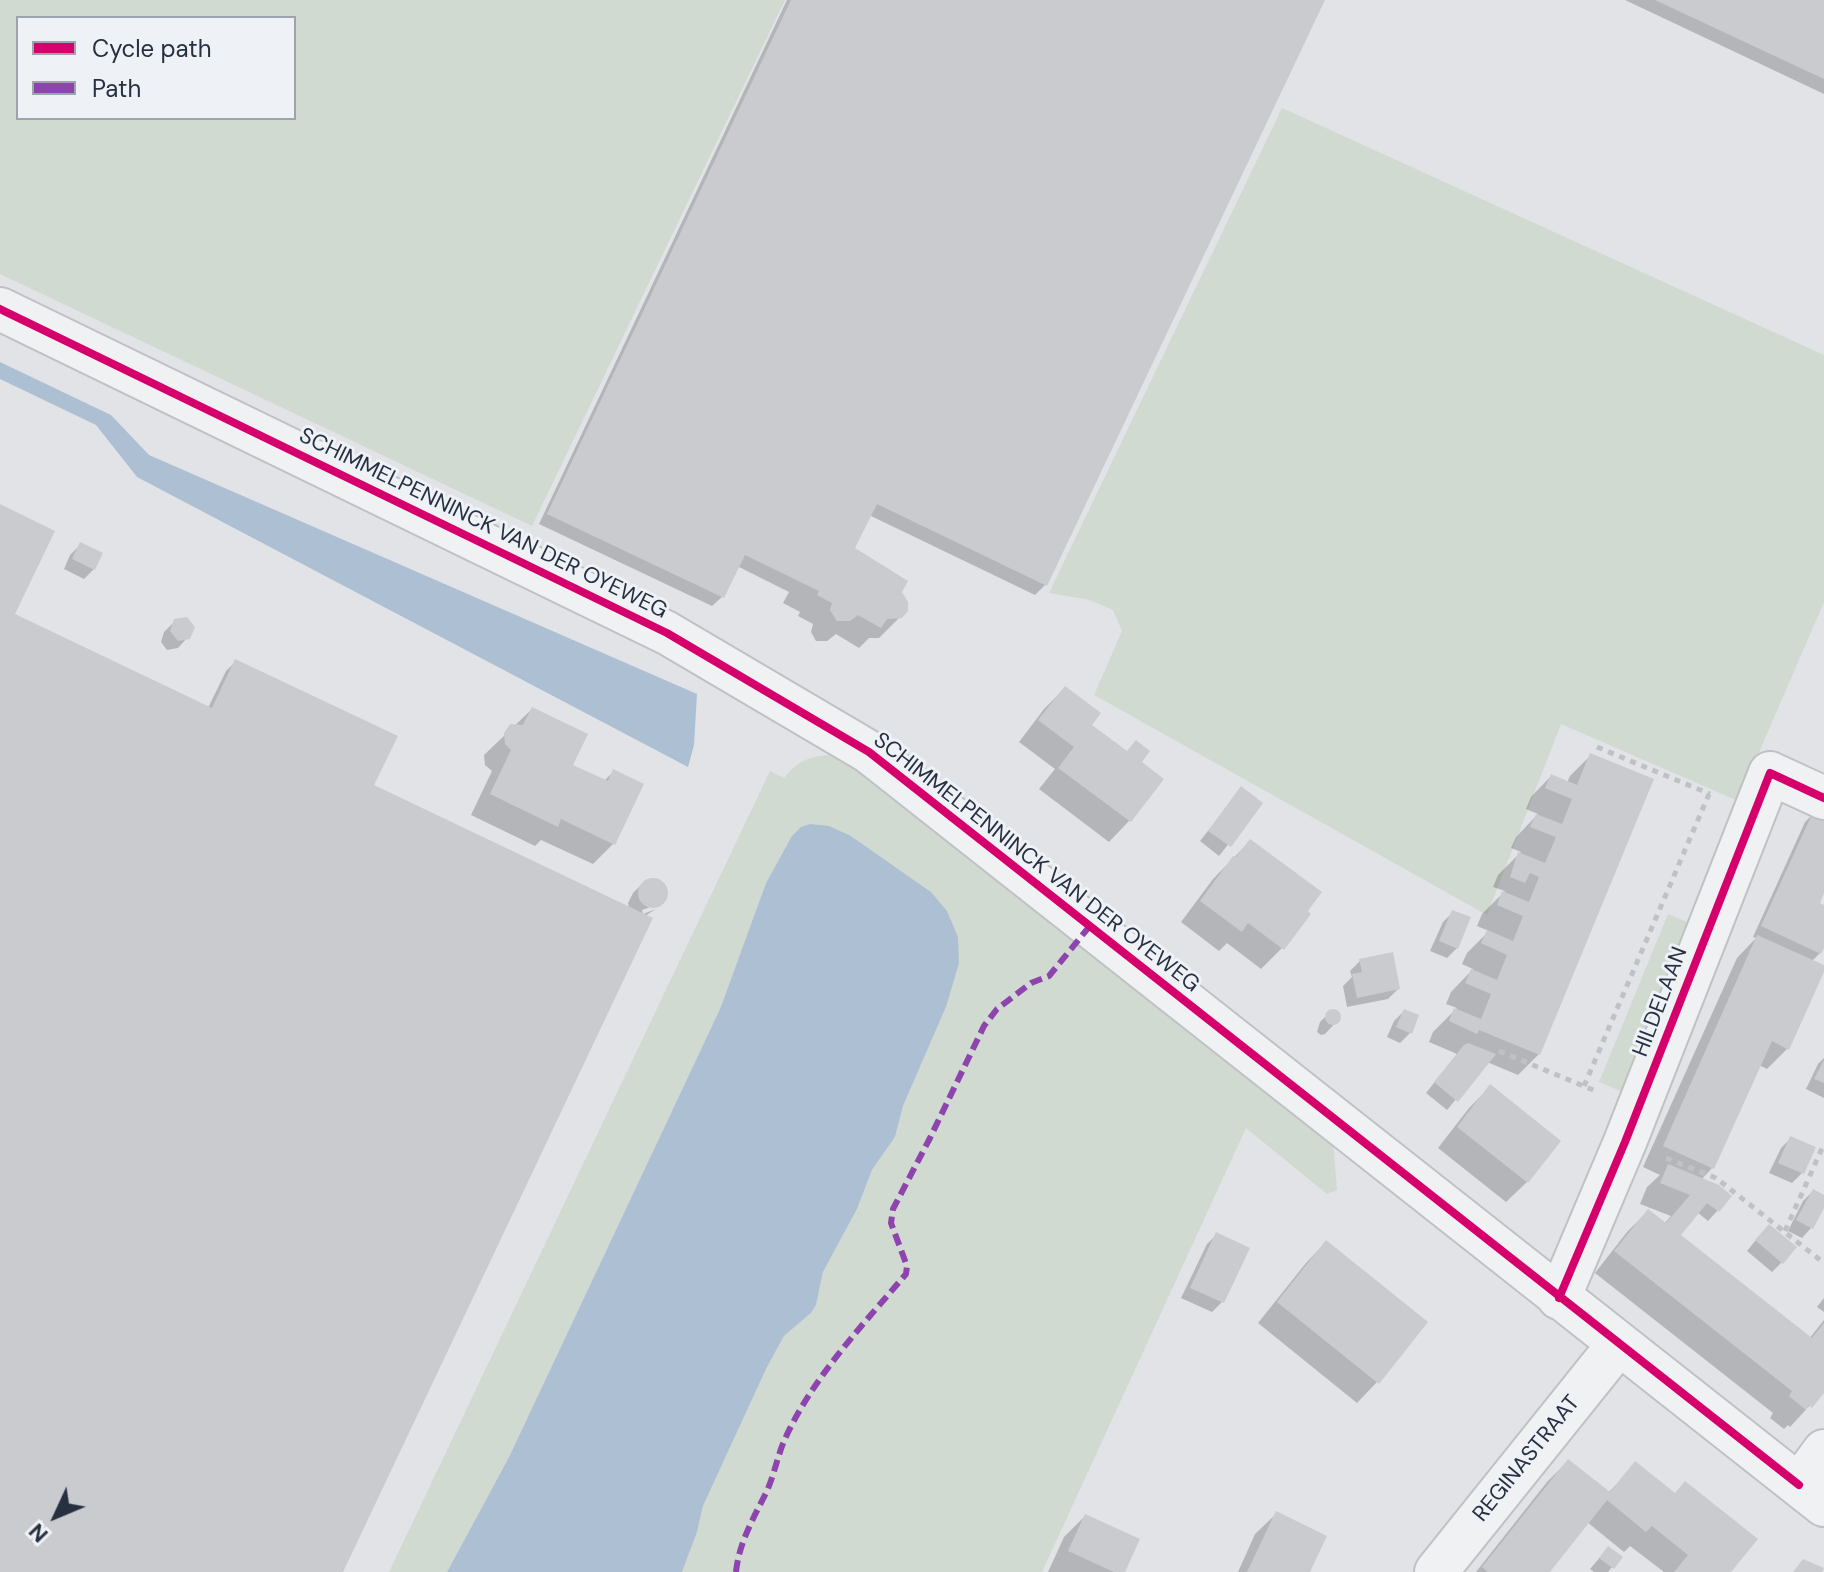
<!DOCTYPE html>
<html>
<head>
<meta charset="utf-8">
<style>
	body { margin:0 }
	#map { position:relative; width:1824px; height:1572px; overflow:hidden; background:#e1e3e6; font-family:"DM Sans",sans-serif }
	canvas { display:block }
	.legend { position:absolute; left:16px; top:16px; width:280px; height:104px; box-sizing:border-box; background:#eef1f6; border:2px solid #9ea4ad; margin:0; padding:10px 14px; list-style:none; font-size:24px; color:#263040 }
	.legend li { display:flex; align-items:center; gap:16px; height:40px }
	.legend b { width:40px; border:2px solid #9ea4ad }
	.north { position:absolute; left:16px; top:1476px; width:80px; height:80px; -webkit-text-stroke:6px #eef1f6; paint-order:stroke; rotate:226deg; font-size:22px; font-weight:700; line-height:32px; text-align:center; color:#263040 }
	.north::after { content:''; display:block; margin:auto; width:28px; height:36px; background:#263040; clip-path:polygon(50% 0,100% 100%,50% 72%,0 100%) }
</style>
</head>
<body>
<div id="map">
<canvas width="1824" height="1572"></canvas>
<ul class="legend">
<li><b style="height:10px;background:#d6006c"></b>Cycle path</li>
<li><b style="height:10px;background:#8e44ad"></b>Path</li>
</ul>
<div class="north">N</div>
</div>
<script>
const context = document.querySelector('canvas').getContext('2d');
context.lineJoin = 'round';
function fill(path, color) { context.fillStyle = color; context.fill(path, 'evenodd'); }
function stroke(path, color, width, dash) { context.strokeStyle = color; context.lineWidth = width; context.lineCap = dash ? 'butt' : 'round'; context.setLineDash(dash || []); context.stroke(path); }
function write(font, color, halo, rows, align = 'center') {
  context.font = font + ' "DM Sans",sans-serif'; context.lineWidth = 6; context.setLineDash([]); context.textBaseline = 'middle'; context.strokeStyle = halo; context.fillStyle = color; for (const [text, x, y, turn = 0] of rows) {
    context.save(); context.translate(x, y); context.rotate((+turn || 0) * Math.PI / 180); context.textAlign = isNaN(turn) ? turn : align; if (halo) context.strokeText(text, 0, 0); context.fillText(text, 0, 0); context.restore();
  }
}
fill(new Path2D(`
	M0,0H785L532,526L0,274ZM18,18H294V118H18Z
	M1282,108L1824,355V602L1738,801L1561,724L1487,915L1094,695L1122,631L1113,610L1090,600L1049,593Z
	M829,755L847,758L1333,1140L1337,1190L1327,1194L1246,1128L1042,1572H682L697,1532L703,1506L767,1367L784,1336L811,1313L816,1305L823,1272L857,1209L872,1170L895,1137L903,1106L946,1007L931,892L851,836L766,883L720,1009L509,1457L447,1572H389L770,771L784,778C798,761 807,757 829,755Z
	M1668,914L1699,927L1630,1095L1599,1082Z`), '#d1dad1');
fill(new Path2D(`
	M0,362L111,415L149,455L697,694L694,745L688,767L137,477L96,425L0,379Z
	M810,824L829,826L851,836L931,892L947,911L958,937L959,963L946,1007L903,1106L895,1137L872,1170L857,1209L823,1272L816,1305L811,1313L784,1336L767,1367L703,1506L697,1532L682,1572H447L509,1457L720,1009L766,883L792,836L801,827Z`), '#adc0d3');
fill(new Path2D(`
	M787,0H1322L1045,585L1035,595L869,515L852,548L899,592L900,617L879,638H869L859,648L836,634L827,641H816L811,632L813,624L798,616L800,612L783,603L789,592L737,566L722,597L712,606L539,524Z
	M1625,0H1824V94Z
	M0,507L12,615L208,708L226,671L236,661L372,786L629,909L628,903L633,893L643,883L654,879L664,883L667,893L662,903L659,907V904L642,910L643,914L656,909L645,916L341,1572H0Z
	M80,545L94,569L84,579L64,569L70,555Z
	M175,621L188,637L178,648L167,650L161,642L164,632Z
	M1065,688L1089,725L1161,780L1129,821L1109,842L1039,789L1055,769L1019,742L1044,709Z
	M532,709L570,766L604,781L614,771L613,844L593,864L541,840L535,846L471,815L492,771L485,765L484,755Z
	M1591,755L1539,1054L1518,1075L1487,1062L1447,1110L1426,1093L1457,1054L1429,1042L1433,1032L1457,1008L1446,1004L1451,992L1473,969L1462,964L1467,953L1489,931L1477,926L1482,914L1505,891L1493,887L1498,875L1521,852L1511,848L1516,837L1538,814L1526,809L1531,797L1551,776L1567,783L1570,776Z
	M1241,789L1260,804L1219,856L1200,841Z
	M1815,812L1824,889L1817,904L1824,907V943L1820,953L1811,962L1788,1048L1767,1069L1759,1065L1712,1168L1701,1180L1730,1197L1708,1221L1697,1212L1678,1235L1809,1339L1824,1320V1390L1790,1427L1788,1425L1784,1429L1770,1418L1773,1413L1595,1273L1627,1232L1648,1211L1664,1224L1671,1216L1640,1204L1647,1187L1660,1175L1643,1167L1737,958L1756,938L1753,937L1805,822Z
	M1250,841L1282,948L1261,969L1227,943L1219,951L1181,922L1213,879Z
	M1453,912L1457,948L1447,958L1430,951L1443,922Z
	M1360,961L1398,989L1388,999L1347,1007L1343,986L1352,977L1350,971Z
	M1335,1011L1339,1019L1325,1034L1321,1035L1317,1032L1320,1022L1330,1012Z
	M1404,1011L1410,1033L1400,1043L1387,1037L1394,1021Z
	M1824,1058V1098L1806,1089L1818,1064Z
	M1490,1087L1527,1182L1506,1202L1438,1148L1469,1108Z
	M1791,1138L1802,1173L1792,1183L1769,1173L1781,1148Z
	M1813,1191L1824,1197V1204L1811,1228L1802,1238L1788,1231L1803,1201Z
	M1217,1234L1222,1302L1212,1312L1181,1298L1207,1244Z
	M1759,1236L1782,1262L1772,1272L1747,1251Z
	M1326,1242L1377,1382L1357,1403L1258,1323L1306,1263Z
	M1824,1298V1312L1817,1307Z
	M1568,1461L1608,1493L1636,1464L1729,1572H1664L1630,1546L1624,1552L1587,1522L1547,1572H1476L1547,1482Z
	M1276,1514L1308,1572H1238L1255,1534Z
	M1085,1516L1123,1572H1048L1064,1537Z
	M1608,1548L1620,1557L1608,1572H1594L1590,1569Z`), '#0003');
fill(new Path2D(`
	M791,0H1325L1047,586L877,504L855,548L908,581L902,592L908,602V611L902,618L887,619L881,628L858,615L850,621H837L830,610L832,603L817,595L819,591L745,555L724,598L547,514Z
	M1655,0H1824V79Z
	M0,504L55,531L15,614L212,708L235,659L398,736L374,785L653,918L343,1572H0Z
	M80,542L103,553L95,570L72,559Z
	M187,617L195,627L190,639L178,641L170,631L174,619Z
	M1065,686L1101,713L1092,725L1127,751L1136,740L1150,751L1142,762L1164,779L1131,822L1058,768L1074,747L1038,720Z
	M532,707L588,734L573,765L608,781L613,769L644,784L615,845L561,819L558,827L490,794L511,750L505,744L504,733L510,724L523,725Z
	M1590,753L1654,779L1540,1055L1479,1030L1477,1034L1449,1021L1454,1008L1481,1019L1491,994L1465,983L1471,969L1497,980L1507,955L1481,943L1487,930L1513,941L1523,916L1497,905L1502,891L1529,902L1539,877L1530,873L1525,883L1510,877L1518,852L1545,863L1556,837L1530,827L1536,814L1562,824L1572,799L1545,788L1551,774L1577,785Z
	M1241,786L1263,803L1231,847L1208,831Z
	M1814,810L1824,814V893L1820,903L1824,905V948L1821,954L1761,926Z
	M1250,839L1322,892L1308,911L1311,914L1284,950L1248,923L1242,932L1200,901L1233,856L1236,857Z
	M638 893a15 15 0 1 1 30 0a15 15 0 1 1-30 0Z
	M1452,910L1471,917L1458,949L1439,941Z
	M1757,935L1824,965V972L1789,1050L1772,1041L1714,1169L1663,1146Z
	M1393,952L1400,989L1357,998L1352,974L1362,972L1359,959Z
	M1404,1009L1419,1015L1412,1034L1396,1027Z
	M1325 1017a8 8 0 1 1 16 0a8 8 0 1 1-16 0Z
	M1468,1043L1496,1054L1458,1102L1434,1082L1464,1045Z
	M1824,1060V1083L1814,1079Z
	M1490,1084L1561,1141L1528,1183L1457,1127Z
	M1790,1136L1816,1147L1804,1174L1778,1163Z
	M1668,1164L1719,1185L1732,1196L1719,1212L1707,1203L1681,1235L1812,1338L1824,1323V1393L1812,1408L1809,1405L1806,1410L1789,1396L1792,1391L1614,1251L1648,1209L1666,1223L1690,1195L1660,1183Z
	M1813,1189L1824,1195V1208L1813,1229L1796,1220Z
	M1769,1224L1797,1247L1783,1264L1755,1240Z
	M1216,1232L1250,1248L1224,1303L1190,1288Z
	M1326,1240L1428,1322L1379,1384L1277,1302Z
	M1568,1459L1610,1492L1635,1461L1675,1493L1685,1481L1758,1539L1731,1572H1674L1688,1555L1652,1526L1646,1532L1607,1500L1550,1572H1488L1482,1567Z
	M1276,1511L1327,1536L1310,1572H1247Z
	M1085,1514L1140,1539L1125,1572H1114L1068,1551Z
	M1608,1546L1623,1557L1614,1569L1599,1558Z
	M1803,1559L1824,1568L1822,1572H1793Z`), '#c9cbce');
const minor = new Path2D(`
	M0,309L667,633L869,752L1824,1505
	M1559,1298L1625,1142L1770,773L1824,798
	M1799,1485L1824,1451
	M1436,1572L1618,1345`);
stroke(minor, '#bfc1c4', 46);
stroke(new Path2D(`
	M1597,747L1710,794
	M1499,1051L1598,1092
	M1584,1086L1709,794
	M1666,1158L1716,1178L1824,1263
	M1785,1231L1824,1144`), '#bfc1c6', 5, [6, 6]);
stroke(minor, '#f0f1f3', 42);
stroke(new Path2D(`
	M736,1572C739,1543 753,1519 766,1493C774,1476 777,1458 784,1441C812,1378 862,1326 906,1274L907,1266L891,1223L893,1209L930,1138L984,1026L997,1009L1031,983L1049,976L1089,927`), '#8e44ad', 6, [12, 6]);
stroke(new Path2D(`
	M0,309L667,633L869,752L1799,1485
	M1559,1298L1625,1142L1770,773L1824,798`), '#d6006c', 8);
write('22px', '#263040', '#eef1f6', [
	["SCHIMMELPENNINCK VAN DER OYEWEG",483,524,26],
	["SCHIMMELPENNINCK VAN DER OYEWEG",1036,863,38],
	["HILDELAAN",1661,1002,-69],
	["REGINASTRAAT",1527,1459,-51]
]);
</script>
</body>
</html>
